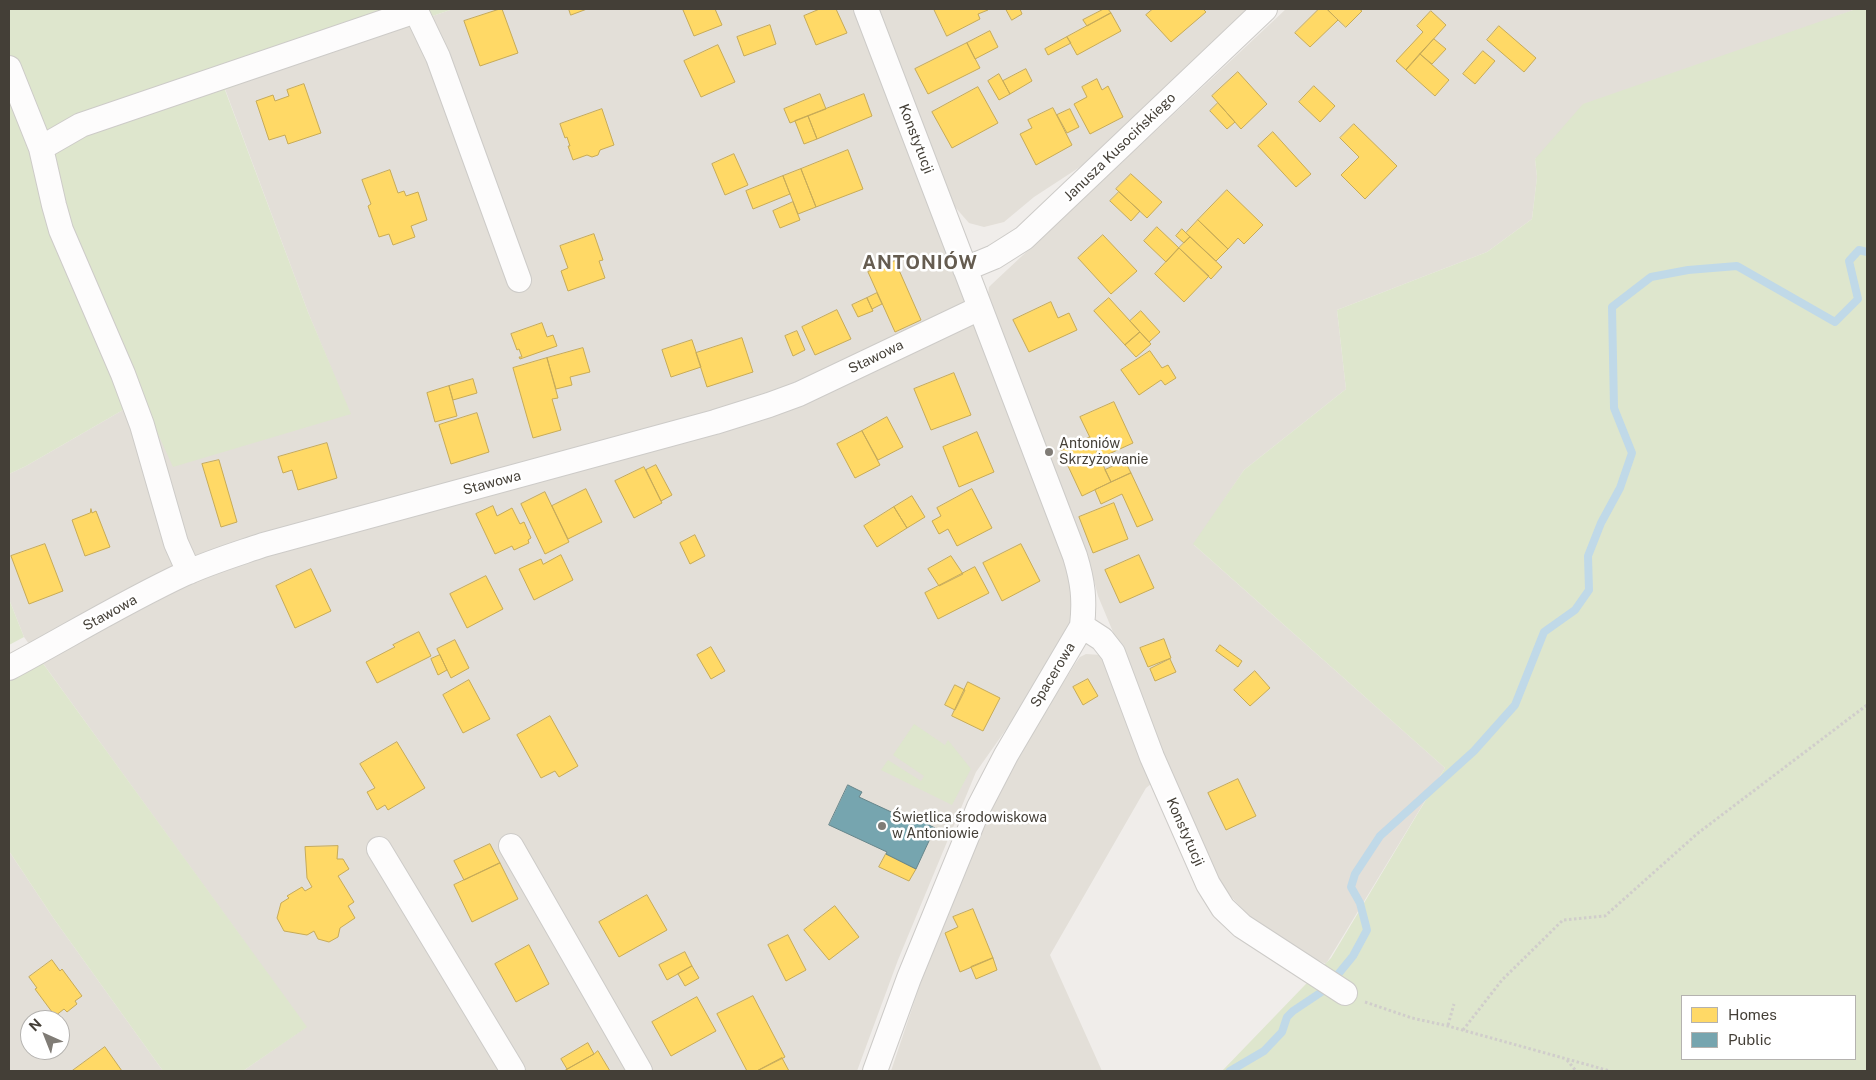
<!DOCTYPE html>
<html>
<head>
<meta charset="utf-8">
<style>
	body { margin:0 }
	#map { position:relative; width:1876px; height:1080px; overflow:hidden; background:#f0edea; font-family:"Public Sans",sans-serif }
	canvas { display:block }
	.frame { position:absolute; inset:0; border:10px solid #443f37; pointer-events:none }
	.legend { position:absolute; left:1681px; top:995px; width:175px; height:65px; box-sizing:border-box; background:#fff; border:1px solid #b4b2af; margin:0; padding:6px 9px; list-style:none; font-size:15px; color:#443f37 }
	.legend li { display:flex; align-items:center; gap:10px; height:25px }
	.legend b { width:25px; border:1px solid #b4b2af }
	.north { position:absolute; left:20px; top:1010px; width:50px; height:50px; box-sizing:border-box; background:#fff; border:1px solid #b4b2af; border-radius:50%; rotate:316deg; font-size:14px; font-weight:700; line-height:20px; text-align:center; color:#443f37 }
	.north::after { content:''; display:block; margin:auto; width:18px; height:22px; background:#807c76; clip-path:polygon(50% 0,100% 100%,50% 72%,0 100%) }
</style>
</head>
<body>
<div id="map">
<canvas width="1876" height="1080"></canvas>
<div class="frame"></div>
<ul class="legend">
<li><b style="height:14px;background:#ffd966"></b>Homes</li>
<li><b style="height:14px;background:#76a5af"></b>Public</li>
</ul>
<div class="north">N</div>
</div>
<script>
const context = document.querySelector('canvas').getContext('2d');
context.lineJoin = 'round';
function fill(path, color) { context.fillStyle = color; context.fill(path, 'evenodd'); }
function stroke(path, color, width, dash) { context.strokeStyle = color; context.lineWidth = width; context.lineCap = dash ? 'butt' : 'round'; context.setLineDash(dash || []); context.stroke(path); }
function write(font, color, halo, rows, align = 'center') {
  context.font = font + ' "Public Sans",sans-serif'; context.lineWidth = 5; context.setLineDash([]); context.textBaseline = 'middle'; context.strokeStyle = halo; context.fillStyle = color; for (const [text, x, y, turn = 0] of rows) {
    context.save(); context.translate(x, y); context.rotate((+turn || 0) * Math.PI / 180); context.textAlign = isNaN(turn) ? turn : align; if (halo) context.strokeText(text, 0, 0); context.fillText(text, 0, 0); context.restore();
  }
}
fill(new Path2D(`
	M453,9H854L869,43L1063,559L1072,588L1071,620L1067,630L1026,701L976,772L898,960L857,1071H243L306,1027L24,637L9,599V474L26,466L142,399L350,414L308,312L225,89L309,58Z
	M879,9H1248L1083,165L1034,197L1004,222L984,227L969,223L955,207Z
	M1286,9H1856L1817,24L1535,159L1537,177L1532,219L1487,252L1337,310L1346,389L1244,470L1194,545L1445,768L1326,964L1289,947L1263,932L1217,881L1098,596L1091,569L988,295L989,287L992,284Z
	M1086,654L1101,655L1110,668L1151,784L1146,788L1050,955L1102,1071H891L936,937L999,793L1023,748L1075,664L1080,657Z
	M9,851L54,919L163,1071H9ZM30,1020H60V1050H30Z`), '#e3dfd8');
fill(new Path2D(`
	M9,9H453L309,58L225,90L308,312L351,414L173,467L142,399L26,466L9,474Z
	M1856,9H1867V1071H1222L1331,958L1445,768L1193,544L1244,470L1346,389L1337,310L1487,252L1532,219L1537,177L1535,159L1583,104ZM1682,996H1855V1059H1682Z
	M9,599L24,637L9,645Z
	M39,658L307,1027L243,1071H163L54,919L9,851V673Z
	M914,724L945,745L948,740L971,769L952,805L881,770L888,760L921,781L924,776L893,755Z`), '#dee6cd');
const homes = new Path2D(`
	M500,9H502L518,53L480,66L464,21Z
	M569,9H587L571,15Z
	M686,9H715L722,25L694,36L683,10Z
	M820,9H836L847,33L816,45L804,16Z
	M934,9H987L988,10L978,14L980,19L947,36Z
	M1006,9H1020L1022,14L1012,20Z
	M1104,9H1108L1111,13L1087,26L1083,20Z
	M1153,9H1203L1206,12L1171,42L1146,15Z
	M1319,9H1327L1338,20L1310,47L1295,33Z
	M1327,9H1359L1362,11L1346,27Z
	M1431,11L1446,25L1406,70L1396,61L1423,32L1417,26Z
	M1111,13L1121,31L1077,55L1067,37Z
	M770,25L776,44L744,56L737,37Z
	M1499,26L1536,58L1524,72L1487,40Z
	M990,31L998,47L975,59L967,43Z
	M1067,37L1071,43L1048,55L1045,49Z
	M1434,39L1446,49L1432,64L1420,54Z
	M967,43L980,68L928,94L915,69Z
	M718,45L735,82L701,97L684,61Z
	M1483,51L1495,61L1475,84L1463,74Z
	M1420,54L1449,80L1435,96L1406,70Z
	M1026,69L1032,81L1010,94L1003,81Z
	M1238,72L1267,104L1241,129L1212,96Z
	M999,74L1010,94L999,100L988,81Z
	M1097,79L1102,90L1108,86L1123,117L1090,134L1074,104L1087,97L1082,87Z
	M304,84L321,133L288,144L285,135L269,140L256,101L273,95L275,101L289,96L287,90Z
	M1314,86L1335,106L1320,122L1299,102Z
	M978,87L998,123L952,148L932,112Z
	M820,94L826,109L790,123L784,109Z
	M864,94L872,116L817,139L808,116Z
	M1218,103L1235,122L1227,129L1210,111Z
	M1053,108L1072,145L1036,165L1020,134L1032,128L1028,120Z
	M602,109L614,145L600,150L598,155L592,157L587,155L573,160L568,146H570L567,137L565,138L560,124Z
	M1070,109L1079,127L1067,133L1057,115Z
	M808,116L817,139L804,144L795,121Z
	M1354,124L1397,166L1365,199L1341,175L1359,157L1340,138Z
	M1273,132L1311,174L1296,187L1258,146Z
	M848,150L863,189L816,207L801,169Z
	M734,154L748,185L725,195L712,164Z
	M801,169L816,207L798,214L783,176Z
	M390,170L398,193L404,191L406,196L418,192L427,220L411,226L415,237L393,245L389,234L379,237L368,206L371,204L362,180Z
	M1131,174L1162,202L1147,218L1116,189Z
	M783,176L790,194L753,209L746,191Z
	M1227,190L1263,225L1244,244L1238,238L1228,249L1198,220Z
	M1119,192L1140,211L1131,221L1110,201Z
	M793,202L800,220L780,228L773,211Z
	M1198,220L1228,249L1216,261L1186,233Z
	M1157,227L1179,248L1166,262L1144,241Z
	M1182,229L1190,237L1184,243L1176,236Z
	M594,234L603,260L599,261L605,278L568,291L561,271L568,268L560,246Z
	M1103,235L1137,271L1111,294L1078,258Z
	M1190,237L1222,267L1211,279L1179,248Z
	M1179,248L1209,276L1184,302L1155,274Z
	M895,261L921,320L895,332L868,272Z
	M877,293L882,304L872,309L867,298Z
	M867,298L873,311L858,317L852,305Z
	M1109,298L1140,332L1125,345L1094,311Z
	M1051,302L1058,318L1069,313L1077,330L1029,352L1013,320Z
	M837,310L851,339L815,355L802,327Z
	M1141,311L1160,332L1149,342L1130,321Z
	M542,323L547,337L553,335L557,346L520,359L519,357H522L519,349L517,350L511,334Z
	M797,331L805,350L793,356L785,336Z
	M1140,332L1151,344L1136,357L1125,345Z
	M742,338L753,372L707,387L696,353Z
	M692,340L701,367L671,377L662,350Z
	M583,348L590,372L570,377L572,385L556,389L547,358Z
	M1150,351L1162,368L1168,365L1176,378L1165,385L1161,380L1139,395L1121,370Z
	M547,358L558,398L552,399L561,430L533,438L513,368Z
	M954,373L971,415L931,430L914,389Z
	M473,379L477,393L453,400L449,386Z
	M449,386L457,416L435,422L427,393Z
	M1114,402L1133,443L1100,458L1080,417Z
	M477,413L489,452L451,464L439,425Z
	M887,417L903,447L878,460L862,431Z
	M862,431L880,465L855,478L837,444Z
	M977,432L994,472L959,487L943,447Z
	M1090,437L1111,482L1082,496L1061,451Z
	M327,443L337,478L298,490L292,470L283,473L278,457Z
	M219,460L237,522L221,527L202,464Z
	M1125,461L1131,473L1111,482L1105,470Z
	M656,465L672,495L661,501L646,470Z
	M644,467L662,503L634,518L615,481Z
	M1131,473L1153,520L1137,527L1122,494L1101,504L1095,490Z
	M586,489L602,522L568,539L552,506Z
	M972,489L992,528L957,546L948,529L939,534L932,521L941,516L937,508Z
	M545,492L569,542L545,554L521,504Z
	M912,496L925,517L907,528L894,507Z
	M1114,503L1128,539L1093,553L1079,517Z
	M493,506L497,516L512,508L520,524L524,522L531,538L528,540L529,543L514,550L512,546L495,554L476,514Z
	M894,507L907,528L877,547L864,526Z
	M91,509L92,513L96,511L110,547L85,556L72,520L90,513Z
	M695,535L705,556L690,564L680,543Z
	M45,544L63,591L29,604L11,556Z
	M1021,544L1040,581L1002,601L983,563Z
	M561,555L573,580L534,600L519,569L541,559L543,564Z
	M1139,555L1154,588L1120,603L1105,570Z
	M951,556L963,574L939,586L928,569Z
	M975,567L989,593L938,619L925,593Z
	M311,569L331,611L295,628L276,586Z
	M486,576L503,609L467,628L450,594Z
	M419,632L431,656L377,683L366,662L395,647L393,645Z
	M1164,639L1171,658L1148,667L1140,648Z
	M455,640L469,668L451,678L437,649Z
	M1220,645L1242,661L1238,667L1216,651Z
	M711,647L725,671L711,679L697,655Z
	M440,655L447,670L438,675L431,659Z
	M1170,659L1176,672L1155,681L1150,669Z
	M1255,671L1270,688L1250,706L1234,690Z
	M1088,679L1098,696L1083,705L1073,687Z
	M469,680L490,719L463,733L443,695Z
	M968,682L1000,698L983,731L952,716Z
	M955,685L965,690L955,710L945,705Z
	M550,716L578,766L559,777L555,771L541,778L517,735Z
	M397,742L425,788L388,810L385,805L377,810L367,792L375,788L360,764Z
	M1238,779L1256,816L1226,830L1208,793Z
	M490,844L500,863L464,880L454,861Z
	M338,846L337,859H343L349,869L338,876L354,902L348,906L355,918L340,928L338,937L329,942L318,939L314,931L307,935L284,931L277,918L281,903L289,898L287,896L302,887L305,891L312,887L307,878L305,847Z
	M886,854L916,869L909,881L879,867Z
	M500,863L518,899L472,922L454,885Z
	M647,895L667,930L619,957L599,922Z
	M835,906L859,937L829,960L804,930Z
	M973,909L993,958L960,972L945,933L958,927L953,917Z
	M788,935L806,970L786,981L768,945Z
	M529,945L549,984L516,1002L495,964Z
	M685,952L692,966L667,980L659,965Z
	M993,958L997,970L976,979L971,967Z
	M52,960L60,971L62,969L82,996L75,1001L77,1004L67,1012L64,1009L55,1016L35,989L37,988L29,977Z
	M692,966L699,978L685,986L678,974Z
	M753,996L785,1057L757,1071H747L717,1014Z
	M697,997L716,1031L671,1056L652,1022Z
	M588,1043L594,1054L567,1069L561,1059Z
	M105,1047L122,1071H72Z
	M598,1051L610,1071H564L594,1054Z
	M782,1058L789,1071H757Z`);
fill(homes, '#ffd966');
stroke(homes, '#c7ab58', 1);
const public = new Path2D(`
	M848,785L862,792L859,797L915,823L917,819L935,828L916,869L886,854L887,852L829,825Z`);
fill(public, '#76a5af');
stroke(public, '#67868b', 1);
stroke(new Path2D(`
	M1230,1071L1264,1051L1282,1032L1287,1017L1293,1011L1326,989L1353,956L1367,930L1360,903L1351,887L1355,874L1380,836L1474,751L1515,705L1544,632L1575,610L1589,590L1588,556L1601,523L1620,488L1632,453L1614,408L1612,307L1651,277L1688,270L1737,266L1835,322L1858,299L1849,261L1859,250L1867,252`), '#c0d9e8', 8);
const minor = new Path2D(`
	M866,9L1075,556C1083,582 1085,600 1082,626L1006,755L979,807L909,978L875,1071
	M9,68L41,148
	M965,269L994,257L1024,238L1265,9
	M189,572L176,543L142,425L123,374L61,230L54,205L41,148L81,125L416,11L438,57L519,280
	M1082,626L1102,639L1113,653L1152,757L1208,884L1223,908L1242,926L1345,993
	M9,668C67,637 124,602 184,574C210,562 237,554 263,545L715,422L769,405L799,394L980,308
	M511,846L640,1071
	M379,849L513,1071`);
stroke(minor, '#cdcbc8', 26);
stroke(new Path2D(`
	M1365,1002L1412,1018L1448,1026L1610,1071
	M1448,1025L1454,1004
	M1463,1030L1502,980L1563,920L1605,916L1698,833L1867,705
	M1567,1060L1576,1071`), '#d0cdcb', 3, [2.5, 2.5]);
stroke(minor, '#fdfcfc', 24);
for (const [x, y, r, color] of [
	[1049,452,5,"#807c76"],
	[882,826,5,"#807c76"]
]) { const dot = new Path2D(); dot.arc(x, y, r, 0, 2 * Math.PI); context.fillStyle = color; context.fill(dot); stroke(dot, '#fff', 2); }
write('14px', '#443f37', '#fff', [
	["Konstytucji",916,139,69],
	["Janusza Kusocińskiego",1120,147,-44],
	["Stawowa",876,357,-26],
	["Stawowa",492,483,-15],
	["Stawowa",110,613,-29],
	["Spacerowa",1053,675,-59],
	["Konstytucji",1185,832,66]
]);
write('14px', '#443f37', '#fff', [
	["Antoniów",1059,444],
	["Skrzyżowanie",1059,460],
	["Świetlica środowiskowa",892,818],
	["w Antoniowie",892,834]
], 'left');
context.letterSpacing = '1px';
write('bold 19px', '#655c50', '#fff', [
	["ANTONIÓW",920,263]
]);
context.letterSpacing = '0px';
</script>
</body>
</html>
